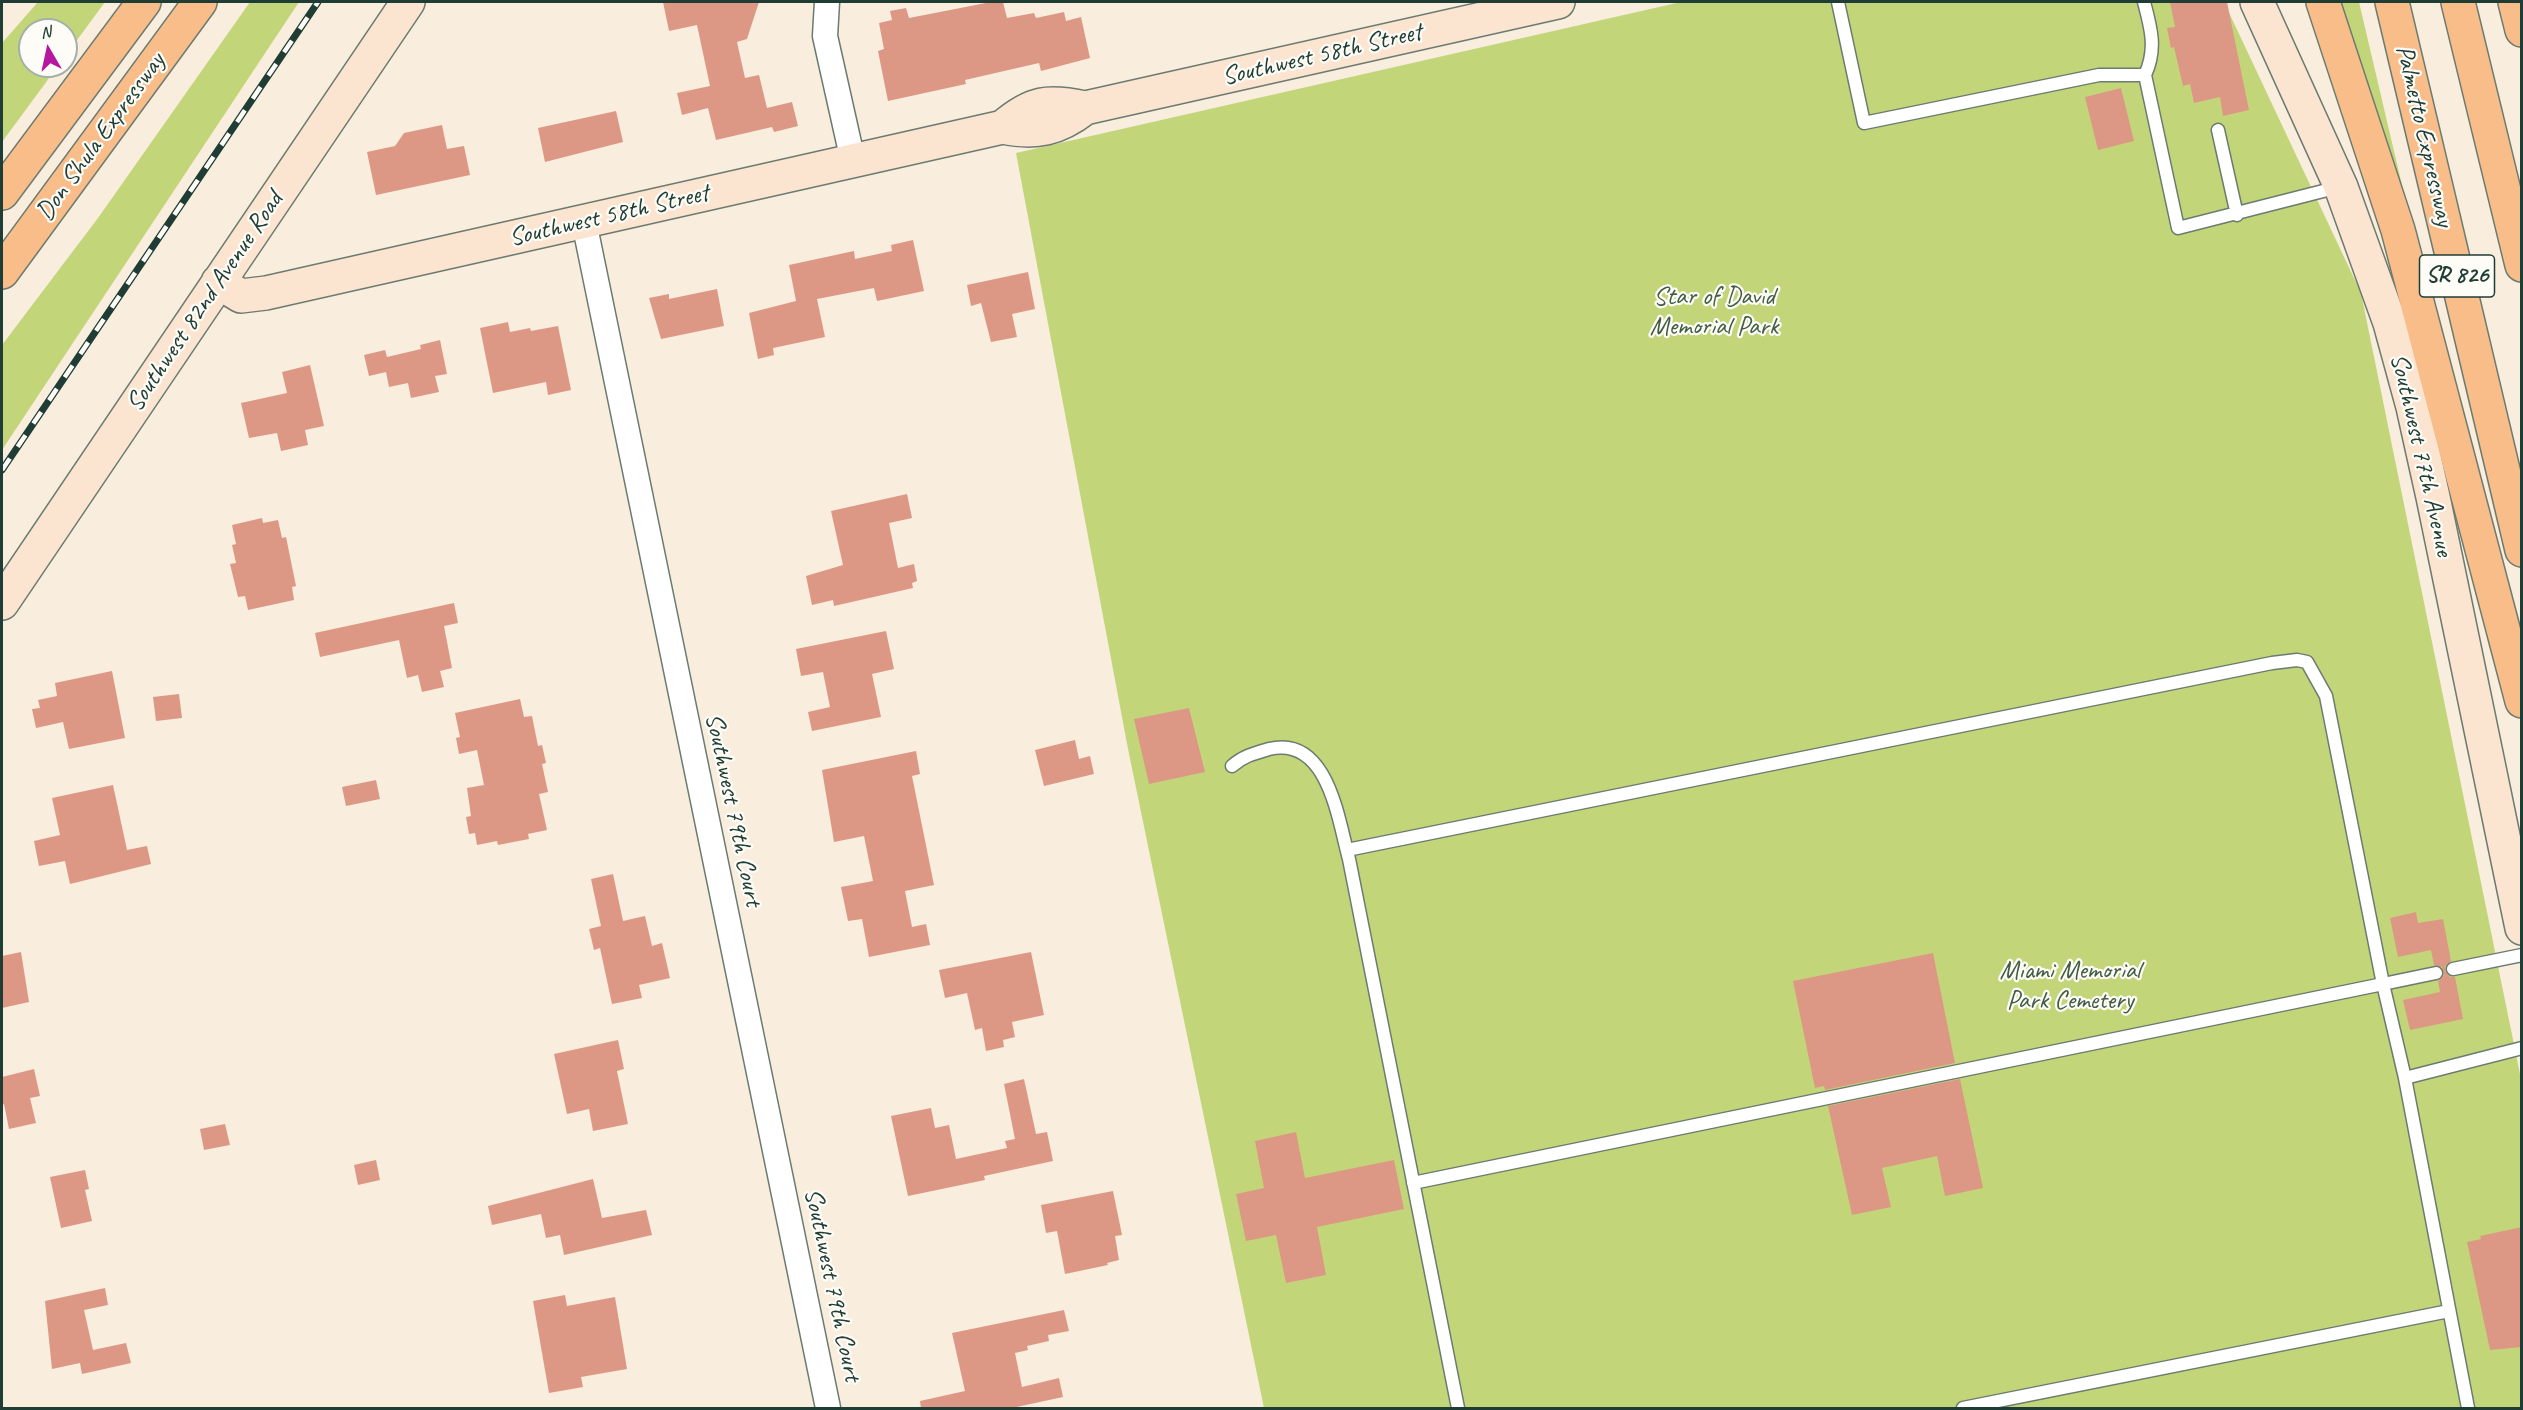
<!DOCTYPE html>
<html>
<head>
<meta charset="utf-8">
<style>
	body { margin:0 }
	#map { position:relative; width:2523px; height:1410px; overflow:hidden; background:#f9edde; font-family:Caveat,sans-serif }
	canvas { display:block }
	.frame { position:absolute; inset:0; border:3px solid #1f3d34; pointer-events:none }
	.north { position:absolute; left:18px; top:18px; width:60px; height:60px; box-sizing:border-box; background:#fdfcf7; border:2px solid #a4b0a9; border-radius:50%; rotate:351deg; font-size:16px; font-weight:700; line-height:24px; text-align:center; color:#1f3d34 }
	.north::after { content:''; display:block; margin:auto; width:21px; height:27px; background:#b5179e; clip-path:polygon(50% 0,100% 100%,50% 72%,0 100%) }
</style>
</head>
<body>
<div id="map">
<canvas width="2523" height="1410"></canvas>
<div class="frame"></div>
<div class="north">N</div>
</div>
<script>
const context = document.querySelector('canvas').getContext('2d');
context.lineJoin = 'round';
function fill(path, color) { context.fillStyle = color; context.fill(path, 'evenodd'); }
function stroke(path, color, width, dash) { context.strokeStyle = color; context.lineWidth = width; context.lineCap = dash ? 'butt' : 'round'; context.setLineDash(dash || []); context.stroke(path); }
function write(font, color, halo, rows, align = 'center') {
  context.font = font + ' Caveat,sans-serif'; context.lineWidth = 4.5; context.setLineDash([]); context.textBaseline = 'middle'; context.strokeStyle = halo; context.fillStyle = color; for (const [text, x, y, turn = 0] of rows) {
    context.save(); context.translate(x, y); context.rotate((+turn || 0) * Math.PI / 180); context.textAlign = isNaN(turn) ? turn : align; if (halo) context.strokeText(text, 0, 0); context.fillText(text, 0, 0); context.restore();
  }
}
fill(new Path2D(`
	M38,2H105L66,55V30H30V66H58L2,142V43Z
	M250,2H299L2,450V345L98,218Z
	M1681,2H2224L2361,293L2521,1079V1408H1264L1128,749L1016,153Z
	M2333,2H2359L2405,198Z`), '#c2d679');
fill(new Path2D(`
	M663,2H759L747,39L737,42L745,78L759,75L767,108L792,102L798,126L774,132L772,127L716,140L708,108L682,115L677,93L710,86L697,25L669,31Z
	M991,2H1003L1007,18L1034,13L1036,18L1064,12L1066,21L1081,17L1090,58L1041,71L1039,63L965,80L966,84L888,101L878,51L884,49L879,23L892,20L890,11L906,8L909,18Z
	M2170,2H2227L2249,110L2223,116L2220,97L2194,103L2190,84L2183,86L2174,47L2171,48L2167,28L2175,27Z
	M2121,88L2134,141L2098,150L2085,97Z
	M616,111L623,142L545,162L538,128Z
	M442,125L447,149L464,146L470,175L376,195L367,152L395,146L404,133Z
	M913,240L924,291L877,301L874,288L817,299L825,337L773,348L774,355L758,359L749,313L796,301L789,265L854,251L855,259L892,251L891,245Z
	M1028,272L1035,309L1012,314L1017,337L991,342L981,303L971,306L967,285Z
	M717,289L724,326L661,339L649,298L669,294V299Z
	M508,322L510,332L530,328L531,331L558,326L571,390L548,395L546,382L493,393L480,328Z
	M440,340L447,374L435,376L439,392L411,398L408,383L389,387L386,372L369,376L364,355L385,350L387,357L421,349L420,345Z
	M310,365L324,426L305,430L308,445L281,451L277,433L249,438L241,403L287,393L282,372Z
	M907,494L912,518L889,523L898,568L914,564L917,581L912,583L913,588L834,606L833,600L812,605L806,576L843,565L831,511Z
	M262,518L263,523L278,520L282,538L286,537L296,586L292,587L294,600L248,610L245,596L238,597L230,564L236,563L232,545L236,544L232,525Z
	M454,603L458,623L444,626L452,668L440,671L444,687L422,692L418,675L407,678L399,640L320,657L315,633Z
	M886,631L894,669L872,674L881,717L812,731L808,712L830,707L823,672L801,676L796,649Z
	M112,671L125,738L69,749L63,722L36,728L32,709L40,708L38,700L57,696L55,683Z
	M179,694L182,718L156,721L153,697Z
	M520,699L524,717L532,716L538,746L542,745L546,763L542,764L548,792L539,794L547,830L528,834L529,839L498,845L497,841L477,845L475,833L469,834L466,817L471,816L467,788L484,785L477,750L459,754L456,738L460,737L455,713Z
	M1189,708L1205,772L1149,784L1134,719Z
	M1075,740L1079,759L1090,756L1094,774L1044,786L1035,750Z
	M916,751L920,774L912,776L934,885L905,891L912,927L926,924L930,945L869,957L862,919L848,921L841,887L873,881L864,836L834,842L822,770Z
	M376,780L380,799L346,806L342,787Z
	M113,785L127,850L147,846L151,864L70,884L65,861L39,866L34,841L60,835L52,798Z
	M613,874L623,921L645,916L652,946L662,943L670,978L639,985L642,998L612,1004L600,948L594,950L589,929L601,926L591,879Z
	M2416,912L2418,923L2443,919L2451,961L2445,966V971L2450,977H2455L2463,1019L2410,1030L2403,1000L2440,992L2438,981L2444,975L2442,967L2434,965L2431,950L2398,957L2390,918Z
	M21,952L29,1002L2,1008V956Z
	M1031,952L1044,1015L1012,1022L1015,1037L1003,1040L1004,1047L986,1051L982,1028L975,1030L967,993L945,998L939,970Z
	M1933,953L1955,1063L1825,1090L1824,1086L1815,1088L1793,981Z
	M618,1040L624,1069L617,1071L628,1124L593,1131L589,1109L567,1114L554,1054Z
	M34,1069L40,1096L30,1098L36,1123L9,1129L4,1104L2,1105V1077Z
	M1024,1079L1036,1134L1047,1132L1053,1161L984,1176L985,1180L908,1196L891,1116L931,1108L935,1128L949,1125L956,1159L1007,1148L1005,1141L1015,1139L1004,1084Z
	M1960,1079L1983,1188L1945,1196L1937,1156L1882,1168L1891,1207L1852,1215L1828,1106Z
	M225,1124L230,1145L204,1150L200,1129Z
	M1296,1132L1305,1178L1394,1160L1404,1209L1317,1227L1326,1275L1286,1283L1276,1235L1246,1241L1236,1194L1264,1188L1255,1141Z
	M376,1160L380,1180L358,1185L354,1165Z
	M85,1170L89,1189L85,1190L92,1221L61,1228L50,1177Z
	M593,1179L602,1218L646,1210L652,1235L564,1255L560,1235L546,1238L541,1214L492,1225L488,1206Z
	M1113,1191L1122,1235L1115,1236L1119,1260L1107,1263L1108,1265L1065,1274L1057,1231L1046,1233L1041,1205Z
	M2522,1227V1347L2490,1350L2467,1242L2481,1239L2480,1236Z
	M105,1288L108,1305L84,1310L93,1350L126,1343L131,1363L82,1374L80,1363L52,1369L45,1301Z
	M565,1295L567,1306L615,1297L627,1369L581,1377L583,1387L549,1393L533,1301Z
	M1064,1310L1069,1331L1048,1335L1049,1341L1027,1346L1028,1350L1015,1353L1022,1387L1059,1378L1063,1397L1012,1408H921L920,1401L965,1391L952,1333Z`), '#dc9885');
const lane = new Path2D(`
	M1838,2L1864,123L2099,75H2145L2178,228L2339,187
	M2144,2C2151,28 2157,49 2145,75
	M2218,130L2237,215
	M1232,766C1243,756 1255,753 1269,749C1328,735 1338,819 1349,859L1458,1408
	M1347,850L2272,663L2297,660L2307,662L2326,696L2383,984L1413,1183
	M2453,969L2522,955
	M2436,973L2383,984L2405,1078L2468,1408
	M2405,1078L2522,1048
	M1963,1408L2449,1311`);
const street = new Path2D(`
	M827,2L825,36L853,161
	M584,222L828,1408`);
const secondary = new Path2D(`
	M2257,2L2341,187L2390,323L2413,407L2433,497L2522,928
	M1003,127C1032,102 1048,100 1085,108
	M218,282L241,296L266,293L1003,127C1036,134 1058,129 1085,108L1558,2
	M2,603L408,2`);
const highway = new Path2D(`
	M2323,2L2398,230L2522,701
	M2392,2L2522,550
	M2458,2L2522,265
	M2515,2L2522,30
	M2,193L144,2
	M2,272L200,2`);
stroke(lane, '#6b7b70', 15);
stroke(street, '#6b7b70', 27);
stroke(secondary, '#6b7b70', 36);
stroke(highway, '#6b7b70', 36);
stroke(lane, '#fff', 12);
stroke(street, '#fff', 24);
stroke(secondary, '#fce5d0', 33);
stroke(highway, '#f8bd89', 33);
const rail = new Path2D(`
	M2,470L318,2`);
stroke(rail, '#1f3d34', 7);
stroke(rail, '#fdfcf7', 4.5, [14]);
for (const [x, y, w] of [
	[2457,276,75]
]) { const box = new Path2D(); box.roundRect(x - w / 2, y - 21, w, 42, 4.5); context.fillStyle = '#fdfcf7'; context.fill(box); stroke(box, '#1f3d34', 1.5); }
write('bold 24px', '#1f3d34', null, [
	["SR 826",2457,276]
]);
write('26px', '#1f3d34', '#fdfcf7', [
	["Southwest 58th Street",1322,55,-13],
	["Palmetto Expressway",2424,136,77],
	["Don Shula Expressway",101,137,-54],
	["Southwest 58th Street",609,216,-13],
	["Southwest 82nd Avenue Road",205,302,-56],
	["Southwest 77th Avenue",2421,455,77],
	["Southwest 79th Court",733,810,78],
	["Southwest 79th Court",832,1285,78]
]);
write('26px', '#405c42', '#fdfcf7', [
	["Star of David",1714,297],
	["Memorial Park",1714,327],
	["Miami Memorial",2070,971],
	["Park Cemetery",2070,1001]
]);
</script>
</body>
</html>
